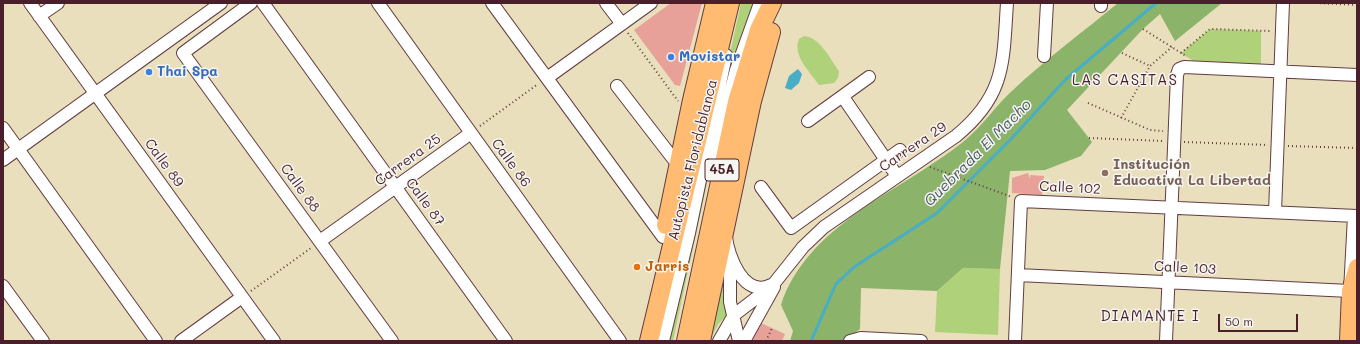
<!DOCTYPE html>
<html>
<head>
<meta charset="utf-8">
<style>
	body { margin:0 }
	#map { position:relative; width:1360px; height:344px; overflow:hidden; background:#e9dfbc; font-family:Mali,sans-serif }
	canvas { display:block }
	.frame { position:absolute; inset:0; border:4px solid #4a1f2b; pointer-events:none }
	.scale { position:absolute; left:1218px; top:314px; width:80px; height:18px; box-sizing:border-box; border:2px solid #4a1f2b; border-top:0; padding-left:5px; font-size:12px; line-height:14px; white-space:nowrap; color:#4a1f2b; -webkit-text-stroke:3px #f6f6f2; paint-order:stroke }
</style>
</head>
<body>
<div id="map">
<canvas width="1360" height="344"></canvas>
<div class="frame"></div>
<div class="scale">50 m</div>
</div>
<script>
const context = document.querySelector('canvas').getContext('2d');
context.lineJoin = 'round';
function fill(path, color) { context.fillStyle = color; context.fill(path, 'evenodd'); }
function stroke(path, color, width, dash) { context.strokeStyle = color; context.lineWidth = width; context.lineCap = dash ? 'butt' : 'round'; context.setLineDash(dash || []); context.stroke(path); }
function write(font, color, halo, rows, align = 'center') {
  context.font = font + ' Mali,sans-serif'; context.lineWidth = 3; context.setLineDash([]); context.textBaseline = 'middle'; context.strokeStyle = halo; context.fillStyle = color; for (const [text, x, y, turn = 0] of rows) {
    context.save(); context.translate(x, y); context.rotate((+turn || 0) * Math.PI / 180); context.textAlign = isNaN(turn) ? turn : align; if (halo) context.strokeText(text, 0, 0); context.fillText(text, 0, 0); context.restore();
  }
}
fill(new Path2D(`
	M741,3H756L723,109L673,341H667Z
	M1210,29L1261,31V64L1195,62L1181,53Z
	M804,36C820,37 830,59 839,71L838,78L834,83L819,85C810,72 792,55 799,39Z
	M725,254L723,291L728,314L719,323L710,339Z
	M963,268L1000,269L998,335L935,332L937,291Z`), '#afd17a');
fill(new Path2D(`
	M1118,3H1222L1175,41L1160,14L1143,29L1067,110L1092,142L1081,156L1045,170L1010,171L1000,269L963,268L937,291L861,288L860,329L845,341H790L793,331L781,305C807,225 901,191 963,142C982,127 995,106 1013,90C1046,59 1083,32 1118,3Z`), '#8bb36a');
fill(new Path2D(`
	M798,69L802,74L799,83L791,90L785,88L789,76Z`), '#47aec6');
stroke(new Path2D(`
	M811,341L836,284L854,267L937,213L1011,139L1065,80L1156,3`), '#47aec6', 3);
fill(new Path2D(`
	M671,3H702L680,86L675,85L634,30Z
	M1028,173L1030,179V175L1044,176L1042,195L1012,193V178Z
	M759,322L785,334L782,341H750Z`), '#e7a198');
const minor = new Path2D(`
	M30,3L274,341
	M251,3L183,53L392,341
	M263,3L506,341
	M378,3L620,341
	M492,3L663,237
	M606,3L622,24
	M1101,6V3
	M39,16L58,3
	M1044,56L1047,3
	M547,78L651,3
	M617,86L678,165
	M843,97L897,176
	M808,121L869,77
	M3,128L156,341
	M3,160L221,3
	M715,164L726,109L736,70L760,3
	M761,187L791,228L900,150
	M1275,212L1283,3
	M726,237C728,256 744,299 771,285
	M320,241L471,133
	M730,259V302L739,341
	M1018,275L1350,291L1354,216
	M3,286L43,341
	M181,341L242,297
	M663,341L689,233L726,55
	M719,341L734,315L772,286L803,247L824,227L956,136C1006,95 1003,62 1007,3
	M744,341L774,287
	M850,341L861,338L921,341
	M1015,341L1021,201L1357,216
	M1166,341L1177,75L1179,69L1184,67L1357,75`);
const major = new Path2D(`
	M1348,341L1350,291L1357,267`);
const highway = new Path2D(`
	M666,225L692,100L715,3
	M649,341L730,3
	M686,341L737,102L759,30L772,3
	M701,341L752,101L771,32`);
stroke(minor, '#623c41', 14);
stroke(major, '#623c41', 18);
stroke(highway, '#623c41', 20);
stroke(new Path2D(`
	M1316,3L1357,5
	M1143,29L1186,56
	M628,33L678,101
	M1122,53L1150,66
	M1181,53L1210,29L1271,31
	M1088,103L1150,130L1163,131
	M1121,118L1150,66L1172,47
	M480,126L538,84
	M1089,138L1164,141
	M1184,142L1268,145
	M1288,146L1357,148
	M930,167L1012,197
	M251,291L311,248
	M766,341L772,328`), '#623c41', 2, [1, 3]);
stroke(minor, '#fff', 12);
stroke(major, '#ffbb71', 16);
stroke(highway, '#ffbb71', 18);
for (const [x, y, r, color] of [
	[671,57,4,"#3f7fe0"],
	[149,72,4,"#3f7fe0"],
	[1105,173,4,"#8d6e63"],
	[637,267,4,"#e8710a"]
]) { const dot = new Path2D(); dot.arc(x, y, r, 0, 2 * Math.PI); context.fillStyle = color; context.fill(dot); stroke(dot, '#f6f6f2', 1.5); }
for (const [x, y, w] of [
	[722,170,34]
]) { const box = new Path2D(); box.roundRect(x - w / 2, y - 11, w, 22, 3); context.fillStyle = '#f6f6f2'; context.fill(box); stroke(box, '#4a1f2b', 1); }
write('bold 13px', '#4a1f2b', null, [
	["45A",722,170]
]);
write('bold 14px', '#366cbe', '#f6f6f2', [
	["Movistar",679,57],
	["Thai Spa",157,72]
], 'left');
write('14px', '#4a1f2b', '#f6f6f2', [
	["Carrera 29",913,147,-34],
	["Carrera 25",408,160,-36],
	["Autopista Floridablanca",693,160,-76],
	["Calle 89",164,163,54],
	["Calle 86",511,163,54],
	["Calle 88",300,188,54],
	["Calle 102",1070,188,3],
	["Calle 87",425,202,54],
	["Calle 103",1185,268,3]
]);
write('bold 14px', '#785e54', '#f6f6f2', [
	["Institución",1113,165],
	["Educativa La Libertad",1113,181]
], 'left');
write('bold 14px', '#c56008', '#f6f6f2', [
	["Jarris",645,267]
], 'left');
context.letterSpacing = '1px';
write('15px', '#4a1f2b', '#f6f6f2', [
	["LAS CASITAS",1125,80],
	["DIAMANTE I",1150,316]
]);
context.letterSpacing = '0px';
write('italic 15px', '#495869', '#f6f6f2', [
	["Quebrada El Macho",978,153,-45]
]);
</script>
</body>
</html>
